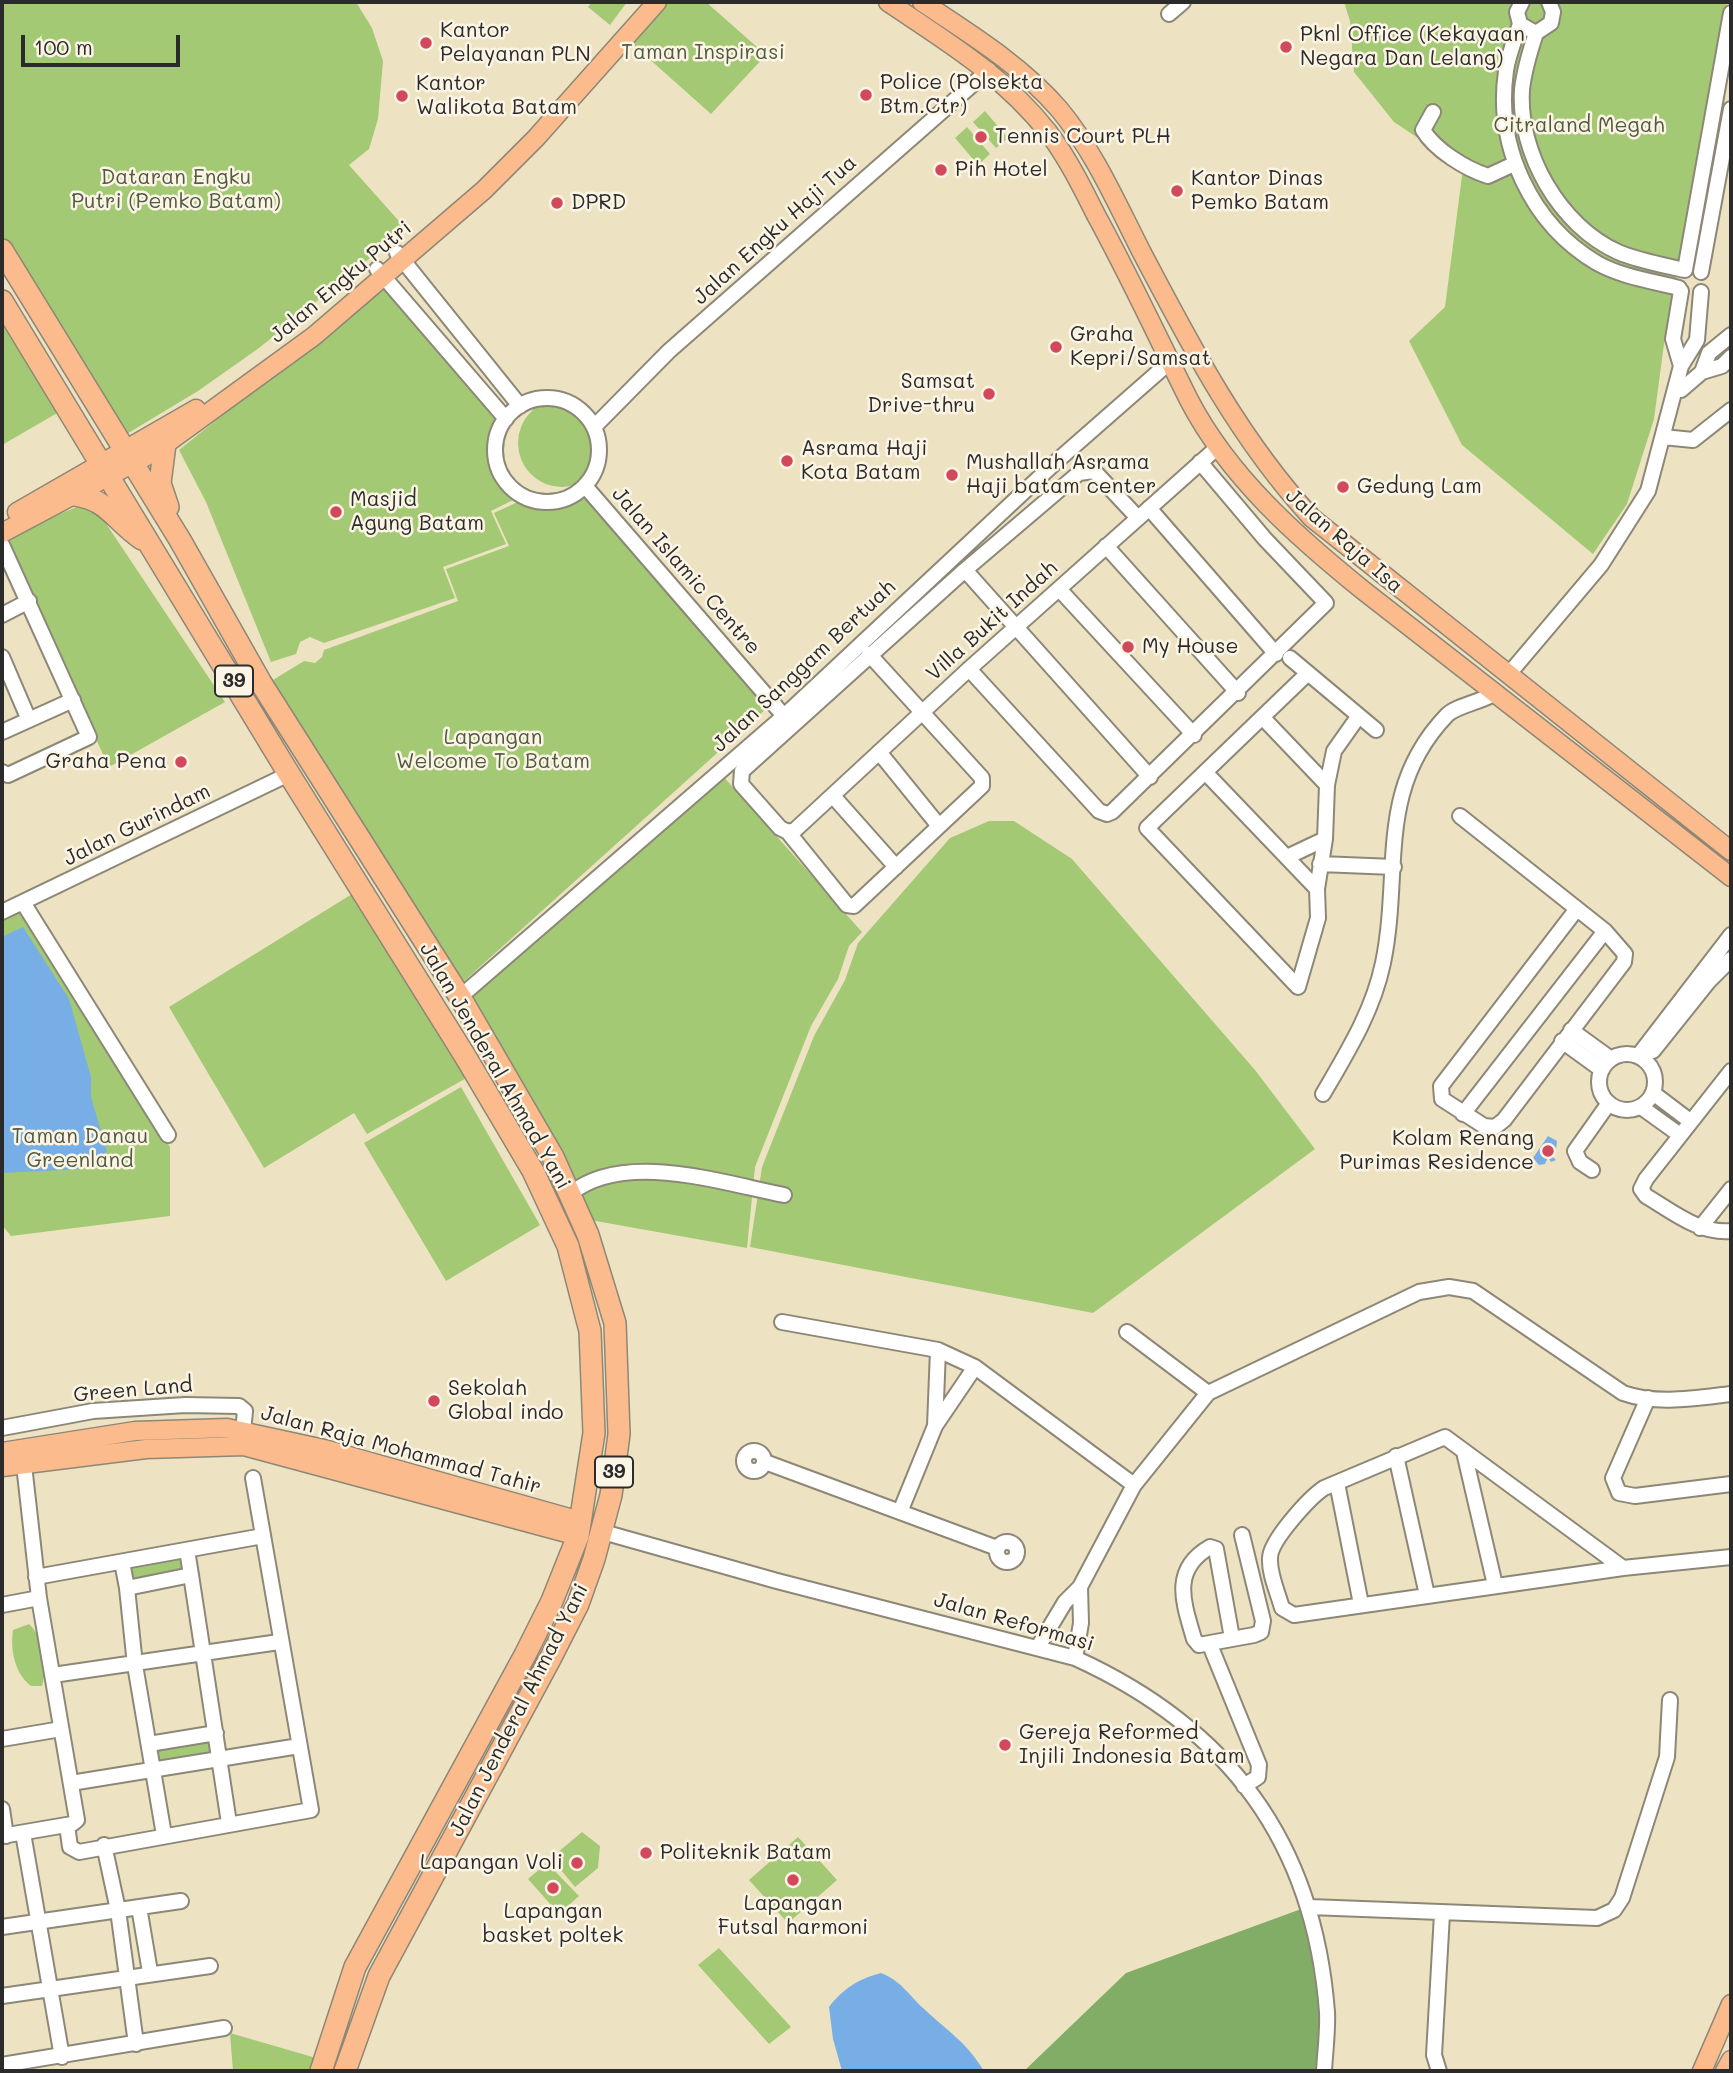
<!DOCTYPE html>
<html>
<head>
<meta charset="utf-8">
<style>
	body { margin:0 }
	#map { position:relative; width:1733px; height:2073px; overflow:hidden; background:#ede3c3; font-family:Mali,sans-serif }
	canvas { display:block }
	.frame { position:absolute; inset:0; border:4px solid #2b2b2b; pointer-events:none }
	.scale { position:absolute; left:21px; top:35px; width:159px; height:32px; box-sizing:border-box; border:4px solid #2b2b2b; border-top:0; padding-left:9px; font-size:21px; line-height:24px; white-space:nowrap; color:#2b2b2b; -webkit-text-stroke:5px #fcf5e5; paint-order:stroke }
</style>
</head>
<body>
<div id="map">
<canvas width="1733" height="2073"></canvas>
<div class="frame"></div>
<div class="scale">100 m</div>
</div>
<script>
const context = document.querySelector('canvas').getContext('2d');
context.lineJoin = 'round';
function fill(path, color) { context.fillStyle = color; context.fill(path, 'evenodd'); }
function stroke(path, color, width, dash) { context.strokeStyle = color; context.lineWidth = width; context.lineCap = dash ? 'butt' : 'round'; context.setLineDash(dash || []); context.stroke(path); }
function write(font, color, halo, rows, align = 'center') {
  context.font = font + ' Mali,sans-serif'; context.lineWidth = 5; context.setLineDash([]); context.textBaseline = 'middle'; context.strokeStyle = halo; context.fillStyle = color; for (const [text, x, y, turn = 0] of rows) {
    context.save(); context.translate(x, y); context.rotate((+turn || 0) * Math.PI / 180); context.textAlign = isNaN(turn) ? turn : align; if (halo) context.strokeText(text, 0, 0); context.fillText(text, 0, 0); context.restore();
  }
}
fill(new Path2D(`
	M2,2H356L372,28L383,61L378,119L369,149L349,165L406,229L259,348L198,391L125,435L2,243Z
	M592,2H627L610,25L588,7Z
	M662,2H706L766,55L711,114L628,40Z
	M1344,2H1727L1664,344L1654,419L1627,504L1593,554L1462,445L1409,341L1445,307L1463,168L1394,122L1354,72L1350,21Z
	M985,111L1008,138L996,148L973,122Z
	M967,127L990,154L978,165L955,138Z
	M387,283L501,416L491,451L506,487L519,497L491,511L506,544L443,567L455,598L324,643L310,637L300,642L296,654L271,662L206,502L179,450Z
	M2,306L66,408L2,445Z
	M518 443a44 44 0 1 1 88 0a44 44 0 1 1-88 0Z
	M594,488L776,700L462,983L268,683L304,661L315,663L322,657L324,650L458,601L446,569L509,546L494,513L533,495L566,500Z
	M91,501L225,702L109,767L2,538Z
	M722,775L862,932L849,946L838,979L811,1026L755,1167L747,1248L590,1220L467,1000Z
	M989,821H1014L1072,859L1255,1070L1315,1149L1093,1313L750,1247L762,1167L814,1036L845,980L858,943L950,838Z
	M357,891L470,1076L367,1134L354,1113L264,1168L169,1007Z
	M23,908L170,1147V1216L11,1236L2,1225V918Z
	M461,1087L540,1225L446,1281L364,1143Z
	M184,1552L188,1573L130,1584L126,1564Z
	M29,1624C43,1636 48,1669 42,1686H31C15,1674 10,1650 13,1630Z
	M212,1738L215,1752L156,1762L154,1749Z
	M582,1832L600,1846L598,1868L575,1887L551,1858Z
	M798,1837L837,1880L788,1923L749,1880Z
	M547,1863L579,1896L559,1914L528,1879Z
	M719,1948L791,2027L769,2044L698,1965Z
	M230,2033L323,2060L321,2071H233Z`), '#a3c974');
fill(new Path2D(`
	M1304,1908L1323,2006L1318,2071H1024L1126,1973Z`), '#82ad66');
fill(new Path2D(`
	M23,927L69,999L91,1077V1097L107,1152L83,1169L2,1173V937Z
	M1548,1136L1557,1141L1556,1150L1550,1154L1556,1160L1551,1162L1548,1157L1545,1164L1539,1165L1533,1158Z
	M881,1973C900,1980 908,1994 923,2008C948,2032 965,2040 984,2071H842L833,2039L829,2007C844,1988 858,1979 881,1973Z`), '#78aee6');
const minor = new Path2D(`
	M1522,2L1517,12L1520,24L1536,33L1551,23L1553,12L1549,2
	M1169,14L1183,2
	M1520,24C1515,39 1508,55 1506,71C1495,146 1531,224 1597,263C1622,277 1652,281 1679,288
	M1536,33C1530,51 1524,70 1522,90C1518,153 1560,226 1618,252C1639,261 1663,265 1685,270L1731,13
	M1433,112L1423,130C1435,150 1466,169 1488,176L1514,164
	M397,253L520,406
	M377,269L506,419
	M1701,272L1731,109
	M1681,366L1673,339L1681,291
	M1702,372L1709,353L1731,335
	M1675,390H1681L1702,372L1722,366L1731,357
	M495 450a52 52 0 1 1 104 0a52 52 0 1 1-104 0Z
	M594,427L669,351L989,70
	M1663,437L1693,440L1731,410
	M585,486L784,716
	M1149,508L1276,654
	M1138,518L1094,471L1079,473L965,570L742,771L741,784L780,828L788,832L795,830L969,669L1219,446
	M2,545L89,737L8,775L2,772
	M1106,546L1238,693
	M965,570L1150,777
	M1059,589L1194,735
	M2,615L29,601
	M2,657L29,720
	M1290,658L1376,730
	M969,669L1099,811L1107,814L1112,812L1326,603L1265,539L1200,462
	M1307,674L1147,828L1298,987L1318,918L1317,889L1325,839L1327,785L1334,751L1358,717
	M1508,675L1601,565L1648,491L1681,366L1697,340L1701,292
	M1264,719L1327,785
	M2,732L73,700
	M879,752L939,826
	M1205,772L1317,889
	M833,796L896,867
	M1460,816L1605,931L1625,954L1624,962L1504,1120L1495,1127L1484,1126L1442,1099L1441,1086L1576,910
	M788,832L847,905L854,906L982,786V778L869,654
	M1287,857L1325,839
	M1320,864L1394,867
	M24,904L168,1135
	M2,912L289,774
	M460,997L784,716L1058,460L1172,360
	M1571,1030L1611,1059
	M1562,1041L1602,1070
	M1653,1051L1709,981L1731,959
	M1599 1082a28 28 0 1 1 56 0a28 28 0 1 1-56 0Z
	M1638,1056L1731,935
	M1731,1071L1646,1179L1641,1189L1646,1196C1673,1212 1699,1234 1731,1231
	M1653,1093L1690,1121
	M1323,1094C1348,1051 1373,1011 1383,963C1402,871 1375,790 1447,715C1457,705 1482,702 1495,693
	M1641,1107L1680,1135
	M1463,1114L1605,931
	M1592,1170L1580,1162L1575,1151L1609,1103
	M570,1194C624,1150 722,1183 784,1195
	M1700,1228L1731,1189
	M782,1322L938,1350L975,1367L1134,1485
	M1127,1332L1208,1393
	M938,1350L935,1426L975,1367
	M1648,1398L1613,1478L1619,1493L1635,1496L1731,1484
	M2,1428L93,1411L185,1405L239,1406L245,1411L243,1432
	M744 1461a10 10 0 1 1 20 0a10 10 0 1 1-20 0Z
	M1464,1452L1495,1585
	M1396,1456L1427,1595
	M765,1462L997,1548
	M1337,1483L1361,1604
	M900,1512L935,1426
	M603,1532L777,1581L1075,1658C1229,1728 1314,1842 1327,2012C1328,2031 1325,2052 1324,2071
	M997 1552a10 10 0 1 1 20 0a10 10 0 1 1-20 0Z
	M122,1562L127,1588L191,1575L187,1550
	M1623,1568L1445,1437L1324,1488C1309,1498 1270,1541 1270,1558C1269,1574 1278,1593 1282,1608L1294,1615L1623,1568L1731,1557
	M191,1575L229,1823
	M36,1577L263,1536
	M127,1588L135,1665L164,1835
	M2,1605L39,1598
	M1232,1638L1216,1549L1210,1547C1170,1570 1184,1604 1194,1639L1199,1645L1254,1635L1261,1632L1263,1621L1242,1535
	M1210,1645L1259,1765L1258,1777L1244,1786
	M1038,1647L1065,1602L1080,1587L1134,1485L1208,1393L1419,1292L1449,1287L1473,1291L1623,1393C1657,1405 1696,1398 1731,1394
	M1075,1658L1081,1623L1080,1587
	M53,1675L279,1642
	M2,1739L61,1729
	M149,1744L216,1733
	M71,1783L299,1746
	M2,1809L6,1836
	M67,1825L70,1847L79,1852L311,1810L253,1478
	M23,1833L62,2057
	M2,1836L72,1824L77,1820L39,1598L23,1456
	M104,1845L118,1910L136,2044
	M139,1907L150,1972
	M1310,1907L1597,1918L1614,1910L1622,1898L1667,1757L1670,1700
	M2,1927L181,1901
	M2,1996L210,1966
	M2,2065L224,2028
	M1439,2071L1434,2055L1442,1914`);
const major = new Path2D(`
	M888,2C947,42 1003,75 1048,132C1067,157 1082,187 1096,215C1129,275 1158,338 1189,400C1229,477 1297,537 1364,591L1731,877
	M922,2C970,34 1021,65 1059,109C1094,151 1117,204 1141,251C1191,346 1239,439 1312,518L1731,851
	M17,512L196,409
	M2,533L156,451L314,336L484,190L536,138L657,2
	M2,1452L135,1431L227,1428L324,1449L580,1521
	M2,1467L146,1449L244,1446L578,1536
	M1702,2071L1731,2004
	M1725,2071L1731,2060`);
const highway = new Path2D(`
	M2,250L180,540L261,683L460,997L553,1157L588,1235L615,1323L619,1434L611,1495L594,1559L578,1604L550,1659L379,1976L345,2071
	M2,301L289,774L465,1056L533,1171L568,1246L590,1331L594,1433L578,1536L552,1601L525,1655L355,1967L321,2071
	M165,444L160,483L168,507
	M75,495C109,500 115,521 142,539`);
stroke(minor, '#8c8777', 18);
stroke(major, '#8c8777', 21);
stroke(highway, '#8c8777', 24);
stroke(minor, '#fff', 14);
stroke(major, '#fbbb8d', 18);
stroke(highway, '#fbbb8d', 21);
for (const [x, y, r, color] of [
	[426,43,7,"#d1495b"],
	[1286,47,7,"#d1495b"],
	[866,95,7,"#d1495b"],
	[402,96,7,"#d1495b"],
	[981,137,7,"#d1495b"],
	[941,170,7,"#d1495b"],
	[1177,191,7,"#d1495b"],
	[557,203,7,"#d1495b"],
	[1056,347,7,"#d1495b"],
	[989,394,7,"#d1495b"],
	[787,461,7,"#d1495b"],
	[952,475,7,"#d1495b"],
	[1343,487,7,"#d1495b"],
	[336,512,7,"#d1495b"],
	[1128,647,7,"#d1495b"],
	[181,762,7,"#d1495b"],
	[1548,1151,7,"#d1495b"],
	[434,1401,7,"#d1495b"],
	[1005,1745,7,"#d1495b"],
	[646,1853,7,"#d1495b"],
	[577,1863,7,"#d1495b"],
	[793,1880,7,"#d1495b"],
	[553,1888,7,"#d1495b"]
]) { const dot = new Path2D(); dot.arc(x, y, r, 0, 2 * Math.PI); context.fillStyle = color; context.fill(dot); stroke(dot, '#fcf5e5', 2.5); }
for (const [x, y, w] of [
	[234,681,38],
	[614,1472,38]
]) { const box = new Path2D(); box.roundRect(x - w / 2, y - 15.5, w, 31, 5); context.fillStyle = '#fcf5e5'; context.fill(box); stroke(box, '#2b2b2b', 2); }
write('bold 19px', '#2b2b2b', null, [
	["39",234,681],
	["39",614,1472]
]);
write('21px', '#2b2b2b', '#fcf5e5', [
	["Kantor",440,31],
	["Pelayanan PLN",440,55],
	["Pknl Office (Kekayaan",1300,35],
	["Negara Dan Lelang)",1300,59],
	["Police (Polsekta",880,83],
	["Btm.Ctr)",880,107],
	["Kantor",416,84],
	["Walikota Batam",416,108],
	["Tennis Court PLH",995,137],
	["Pih Hotel",955,170],
	["Kantor Dinas",1191,179],
	["Pemko Batam",1191,203],
	["DPRD",571,203],
	["Graha",1070,335],
	["Kepri/Samsat",1070,359],
	["Samsat",975,382,"right"],
	["Drive-thru",975,406,"right"],
	["Asrama Haji",801,449],
	["Kota Batam",801,473],
	["Mushallah Asrama",966,463],
	["Haji batam center",966,487],
	["Gedung Lam",1357,487],
	["Masjid",350,500],
	["Agung Batam",350,524],
	["My House",1142,647],
	["Graha Pena",167,762,"right"],
	["Kolam Renang",1534,1139,"right"],
	["Purimas Residence",1534,1163,"right"],
	["Sekolah",448,1389],
	["Global indo",448,1413],
	["Gereja Reformed",1019,1733],
	["Injili Indonesia Batam",1019,1757],
	["Politeknik Batam",660,1853],
	["Lapangan Voli",563,1863,"right"],
	["Lapangan",793,1904,"center"],
	["Futsal harmoni",793,1928,"center"],
	["Lapangan",553,1912,"center"],
	["basket poltek",553,1936,"center"]
], 'left');
write('21px', '#4f5a41', '#fcf5e5', [
	["Taman Inspirasi",703,53],
	["Citraland Megah",1579,126],
	["Dataran Engku",176,178],
	["Putri (Pemko Batam)",176,202],
	["Lapangan",493,738],
	["Welcome To Batam",493,762],
	["Taman Danau",80,1137],
	["Greenland",80,1161]
]);
write('21px', '#2b2b2b', '#fcf5e5', [
	["Jalan Engku Haji Tua",775,230,-42],
	["Jalan Engku Putri",341,282,-40],
	["Jalan Raja Isa",1344,541,41],
	["Jalan Islamic Centre",686,571,49],
	["Villa Bukit Indah",992,621,-42],
	["Jalan Sanggam Bertuah",804,666,-43],
	["Jalan Gurindam",137,825,-26],
	["Jalan Jenderal Ahmad Yani",495,1066,60],
	["Green Land",133,1390,-5],
	["Jalan Raja Mohammad Tahir",401,1450,15],
	["Jalan Reformasi",1014,1622,16],
	["Jalan Jenderal Ahmad Yani",519,1710,-63]
]);
</script>
</body>
</html>
